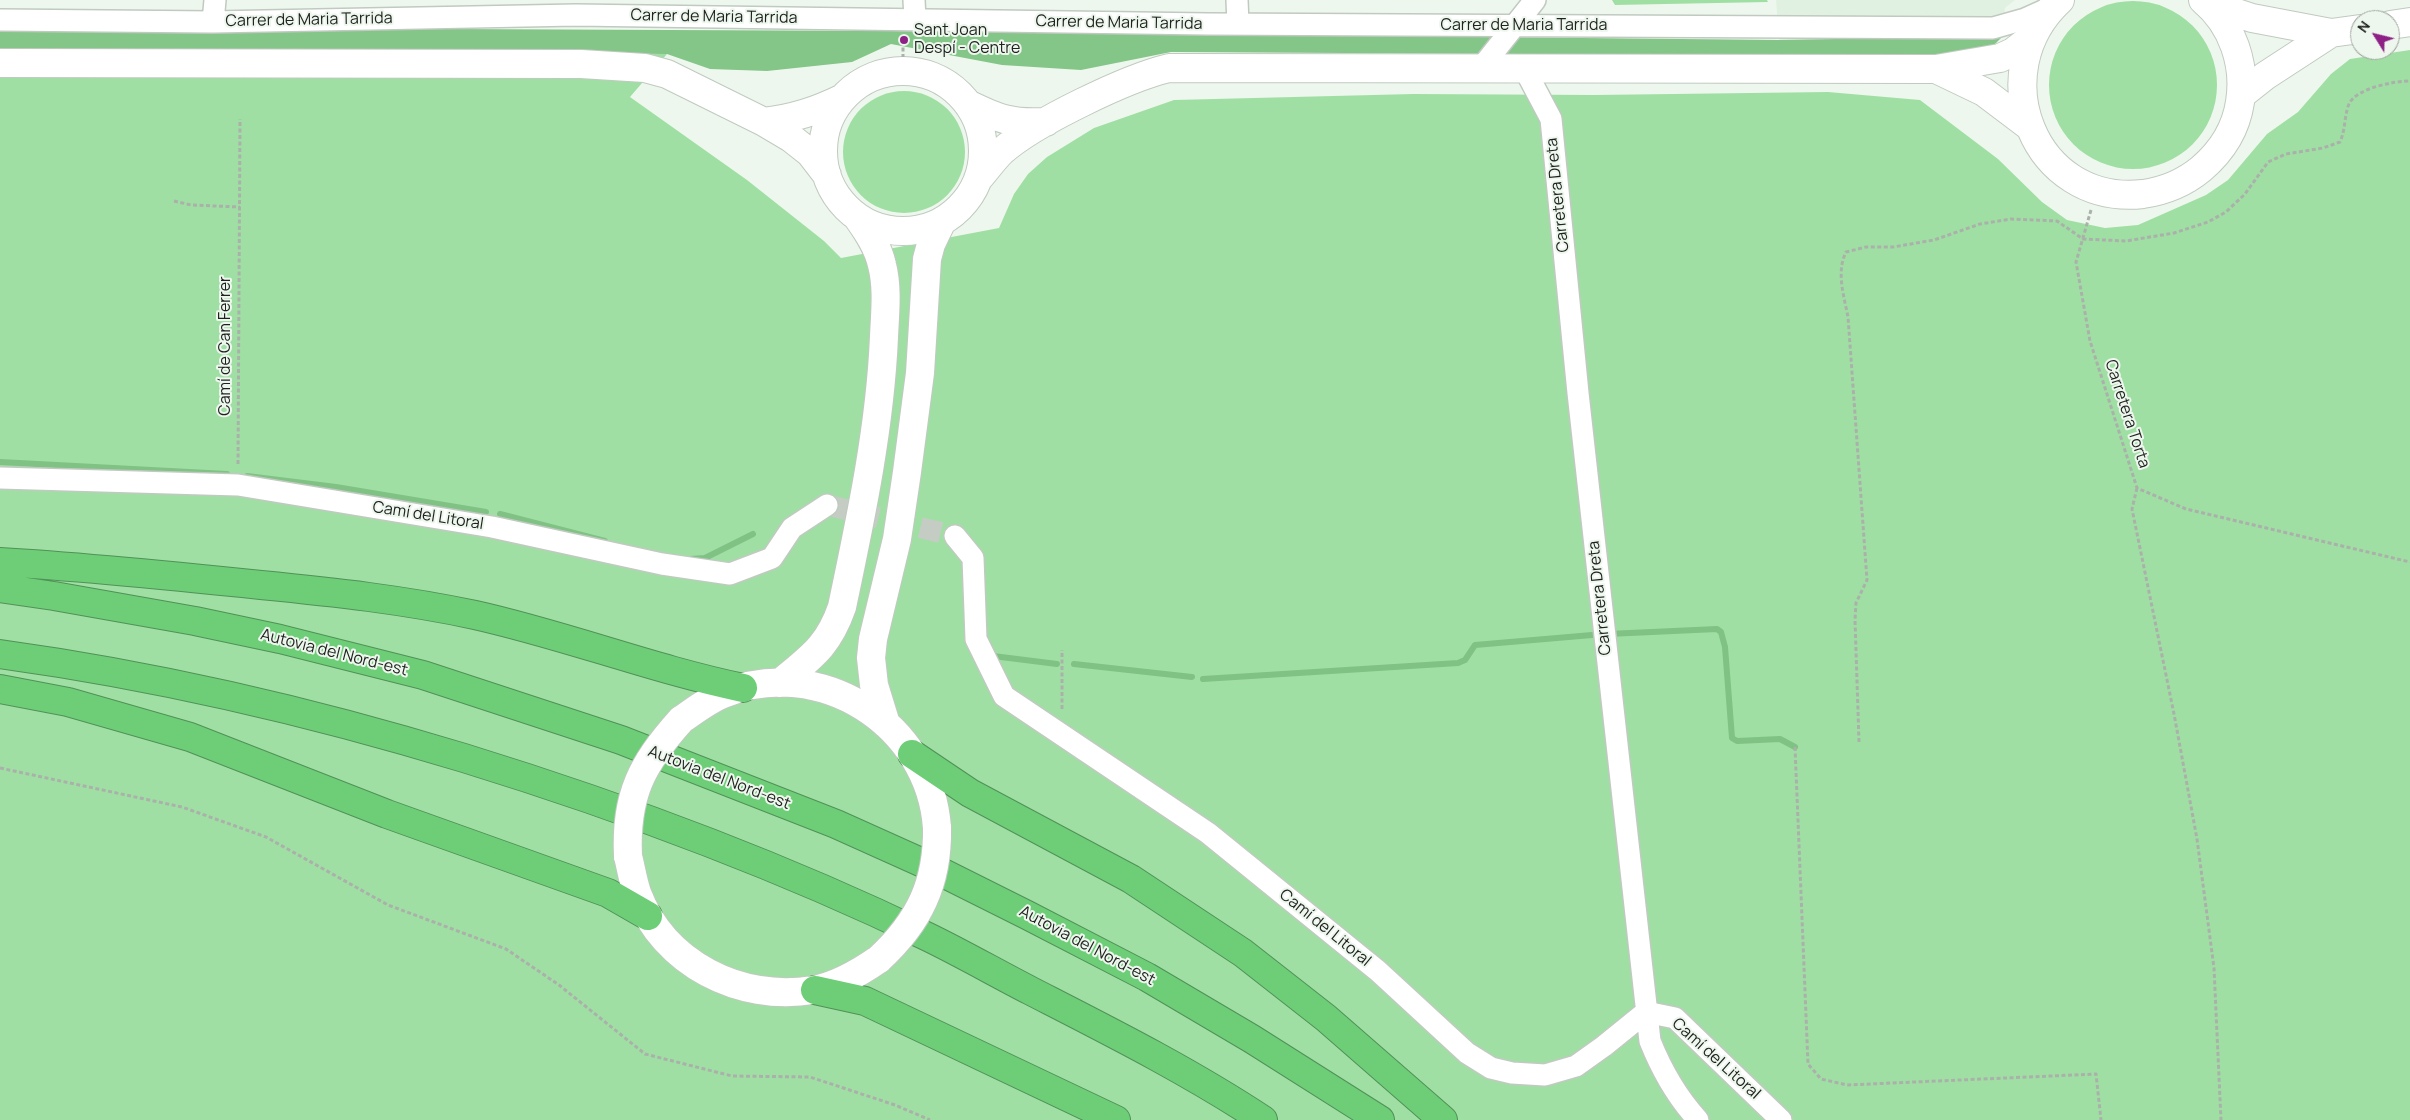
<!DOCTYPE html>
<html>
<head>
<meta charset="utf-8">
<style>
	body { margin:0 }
	#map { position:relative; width:2410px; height:1120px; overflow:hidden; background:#eef7ee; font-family:Manrope,sans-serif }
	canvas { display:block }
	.north { position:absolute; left:2350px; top:10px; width:50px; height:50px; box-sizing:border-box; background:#eef7ee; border:1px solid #9ba19b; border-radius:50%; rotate:306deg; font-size:14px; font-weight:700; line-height:20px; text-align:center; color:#1e211e }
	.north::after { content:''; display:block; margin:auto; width:18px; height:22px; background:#8e2185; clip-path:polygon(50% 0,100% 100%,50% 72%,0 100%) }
</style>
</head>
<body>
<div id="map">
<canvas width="2410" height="1120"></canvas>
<div class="north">N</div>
</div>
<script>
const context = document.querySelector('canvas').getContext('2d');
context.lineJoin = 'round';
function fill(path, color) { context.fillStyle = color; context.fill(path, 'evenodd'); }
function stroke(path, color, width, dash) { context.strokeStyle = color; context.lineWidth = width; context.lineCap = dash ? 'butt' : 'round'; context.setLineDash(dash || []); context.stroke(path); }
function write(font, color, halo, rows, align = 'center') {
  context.font = font + ' Manrope,sans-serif'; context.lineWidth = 4; context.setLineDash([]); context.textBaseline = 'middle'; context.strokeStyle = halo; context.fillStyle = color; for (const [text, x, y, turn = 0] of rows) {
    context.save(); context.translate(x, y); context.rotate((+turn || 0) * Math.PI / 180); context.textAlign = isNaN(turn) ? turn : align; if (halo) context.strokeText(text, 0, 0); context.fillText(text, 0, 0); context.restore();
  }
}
fill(new Path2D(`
	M1776,0H2015L2005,8L2003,36L1779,40Z`), '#e1f1e1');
fill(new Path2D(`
	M1612,0H1767L1768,2L1615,5Z
	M2049 85a84 84 0 1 1 168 0a84 84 0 1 1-168 0Z
	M0,49L667,54L630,97L747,180L824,241L841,258L999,228L1014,194L1028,174L1047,157L1094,128L1174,100L1413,94L1595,95L1828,92L1920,100L1998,159L2042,202L2067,220L2105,228L2138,225L2206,195L2228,180L2267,134L2298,112L2331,74L2350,59L2410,50V1120H0Z
	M843 152a61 61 0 1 1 122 0a61 61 0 1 1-122 0Z`), '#a0dfa3');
fill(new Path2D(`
	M0,27L891,31L1779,40L2003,36L1986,53L1868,56L1171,52L1081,70L1002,65L891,44L852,62L767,71L710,69L667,54L0,49Z`), '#84c588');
stroke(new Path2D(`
	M0,462L227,474
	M247,476L336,487L486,512
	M500,514L605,541
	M690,559L705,558L753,534
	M1608,634L1717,629L1721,632L1725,647L1732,738L1737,741L1780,739L1795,747
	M993,656L1057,664
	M1074,664L1192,677
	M1203,679L1458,663L1465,660L1475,645L1592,635`), '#80c184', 6);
stroke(new Path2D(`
	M827,505L955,536`), '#c4ccc4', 21, [21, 11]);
const street = new Path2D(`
	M914,0L915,19
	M1237,0L1238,24
	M0,20L213,22L576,15L1208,24L1993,28L2025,19L2054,6
	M213,22L215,0
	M1481,68L1535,0
	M1524,68L1551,119L1578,393L1650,1041C1662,1071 1676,1096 1698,1120
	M0,478L238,485L492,527L662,564L730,574L772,558L792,528L827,505
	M955,536L973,558L976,639L1004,696L1208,833L1378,971L1467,1053L1491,1068L1512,1073L1545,1075L1576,1066L1604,1046L1646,1012L1675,1018L1781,1120`);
const secondary = new Path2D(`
	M2060,0C1982,72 2033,206 2143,194C2164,191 2184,183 2201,169C2221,152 2236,129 2240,102C2246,65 2233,25 2203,0
	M2206,3L2252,18L2331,33L2360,29
	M2390,25L2410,22
	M0,63L581,64L645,68L667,74L764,122L791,138L810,153L827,175
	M1936,69L1984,92L2029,126
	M823 151a80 80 0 1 1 160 0a80 80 0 1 1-160 0Z
	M2241,95L2265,76L2331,33
	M968,104C999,119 1011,124 1046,122
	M764,122C795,118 816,111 843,98
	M978,179C986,170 993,160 1001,152C1033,123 1127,78 1169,68L1936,69L2000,58L2013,52L2031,38
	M780,683C811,657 828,647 842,607C861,517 880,428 884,337C885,313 888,288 882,265C878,247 868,232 858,218
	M681,720C694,711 708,700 723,694C820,654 930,724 937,828
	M886,724L874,685L871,658L873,639L897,539L907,472L920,373L927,259L931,244L942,221
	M628,856C631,868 633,881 637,893C664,964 740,1002 813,990C837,986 859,973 879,959`);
const highway = new Path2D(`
	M0,562C87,567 174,576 261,585C333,592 405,600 475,615C565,635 652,669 743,688
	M0,588L54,596L195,621L280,639L423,675L621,740L836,824L925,864L1027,915L1147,977L1252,1039L1380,1120
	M0,654C160,676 310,711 464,758C623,807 779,865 928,937C963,954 996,973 1031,991C1109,1031 1189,1071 1263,1120
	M0,689L68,702L190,737L387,814L608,893L648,916
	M912,754L970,793L1131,879L1243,953L1326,1018L1443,1120
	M815,990L865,1001L1116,1120`);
stroke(street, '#c0cac0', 24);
stroke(secondary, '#c0cac0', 30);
stroke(highway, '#519158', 30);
stroke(new Path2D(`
	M903,71V39
	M174,201L191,205L240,207
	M2091,210L2076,262L2090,341L2137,488L2186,509L2410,562
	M238,464L240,119
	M2137,488L2132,509L2174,714L2197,839L2214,968L2221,1120
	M1062,709V650
	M1859,742L1855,620L1856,603L1867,580L1848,317C1844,296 1836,272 1846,252L1866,247H1893L1934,240L1980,224L2011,219L2057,221L2083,239L2126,241L2174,233L2208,222L2226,212L2245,194L2268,162L2286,154L2323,148L2340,142C2346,128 2344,116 2349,104C2356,88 2395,81 2410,81
	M1795,747L1808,1064L1821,1079L1847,1085L2096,1074L2101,1120
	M0,768L182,807L266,837L388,905L506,949L559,985L645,1054L732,1076L810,1077L895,1105L930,1120`), '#aab1aa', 3, [4, 2.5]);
stroke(street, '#fff', 21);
stroke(secondary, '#fff', 28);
stroke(highway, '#6dce77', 28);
const secondaryBridge = new Path2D(`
	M628,856C625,796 642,763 681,720
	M879,959C919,922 938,883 937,828`);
stroke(secondaryBridge, '#c0cac0', 30, []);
stroke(secondaryBridge, '#fff', 28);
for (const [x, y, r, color] of [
	[904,40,5,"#8e2185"]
]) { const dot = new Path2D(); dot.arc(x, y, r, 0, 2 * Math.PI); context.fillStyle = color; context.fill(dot); stroke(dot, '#eef7ee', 2); }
write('16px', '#1e211e', '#eef7ee', [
	["Carrer de Maria Tarrida",714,17,1],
	["Carrer de Maria Tarrida",309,20,-1],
	["Carrer de Maria Tarrida",1119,23,1],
	["Carrer de Maria Tarrida",1524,26],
	["Carretera Dreta",1558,195,-96],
	["Camí de Can Ferrer",226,346,-90],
	["Carretera Torta",2127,414,72],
	["Camí del Litoral",428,516,9],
	["Carretera Dreta",1600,598,-96],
	["Autovia del Nord-est",334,653,14],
	["Autovia del Nord-est",719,778,21],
	["Camí del Litoral",1325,928,39],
	["Autovia del Nord-est",1087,946,28],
	["Camí del Litoral",1716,1059,42]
]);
write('16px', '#1e211e', '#eef7ee', [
	["Sant Joan",914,31],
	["Despí - Centre",914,49]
], 'left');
</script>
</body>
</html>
